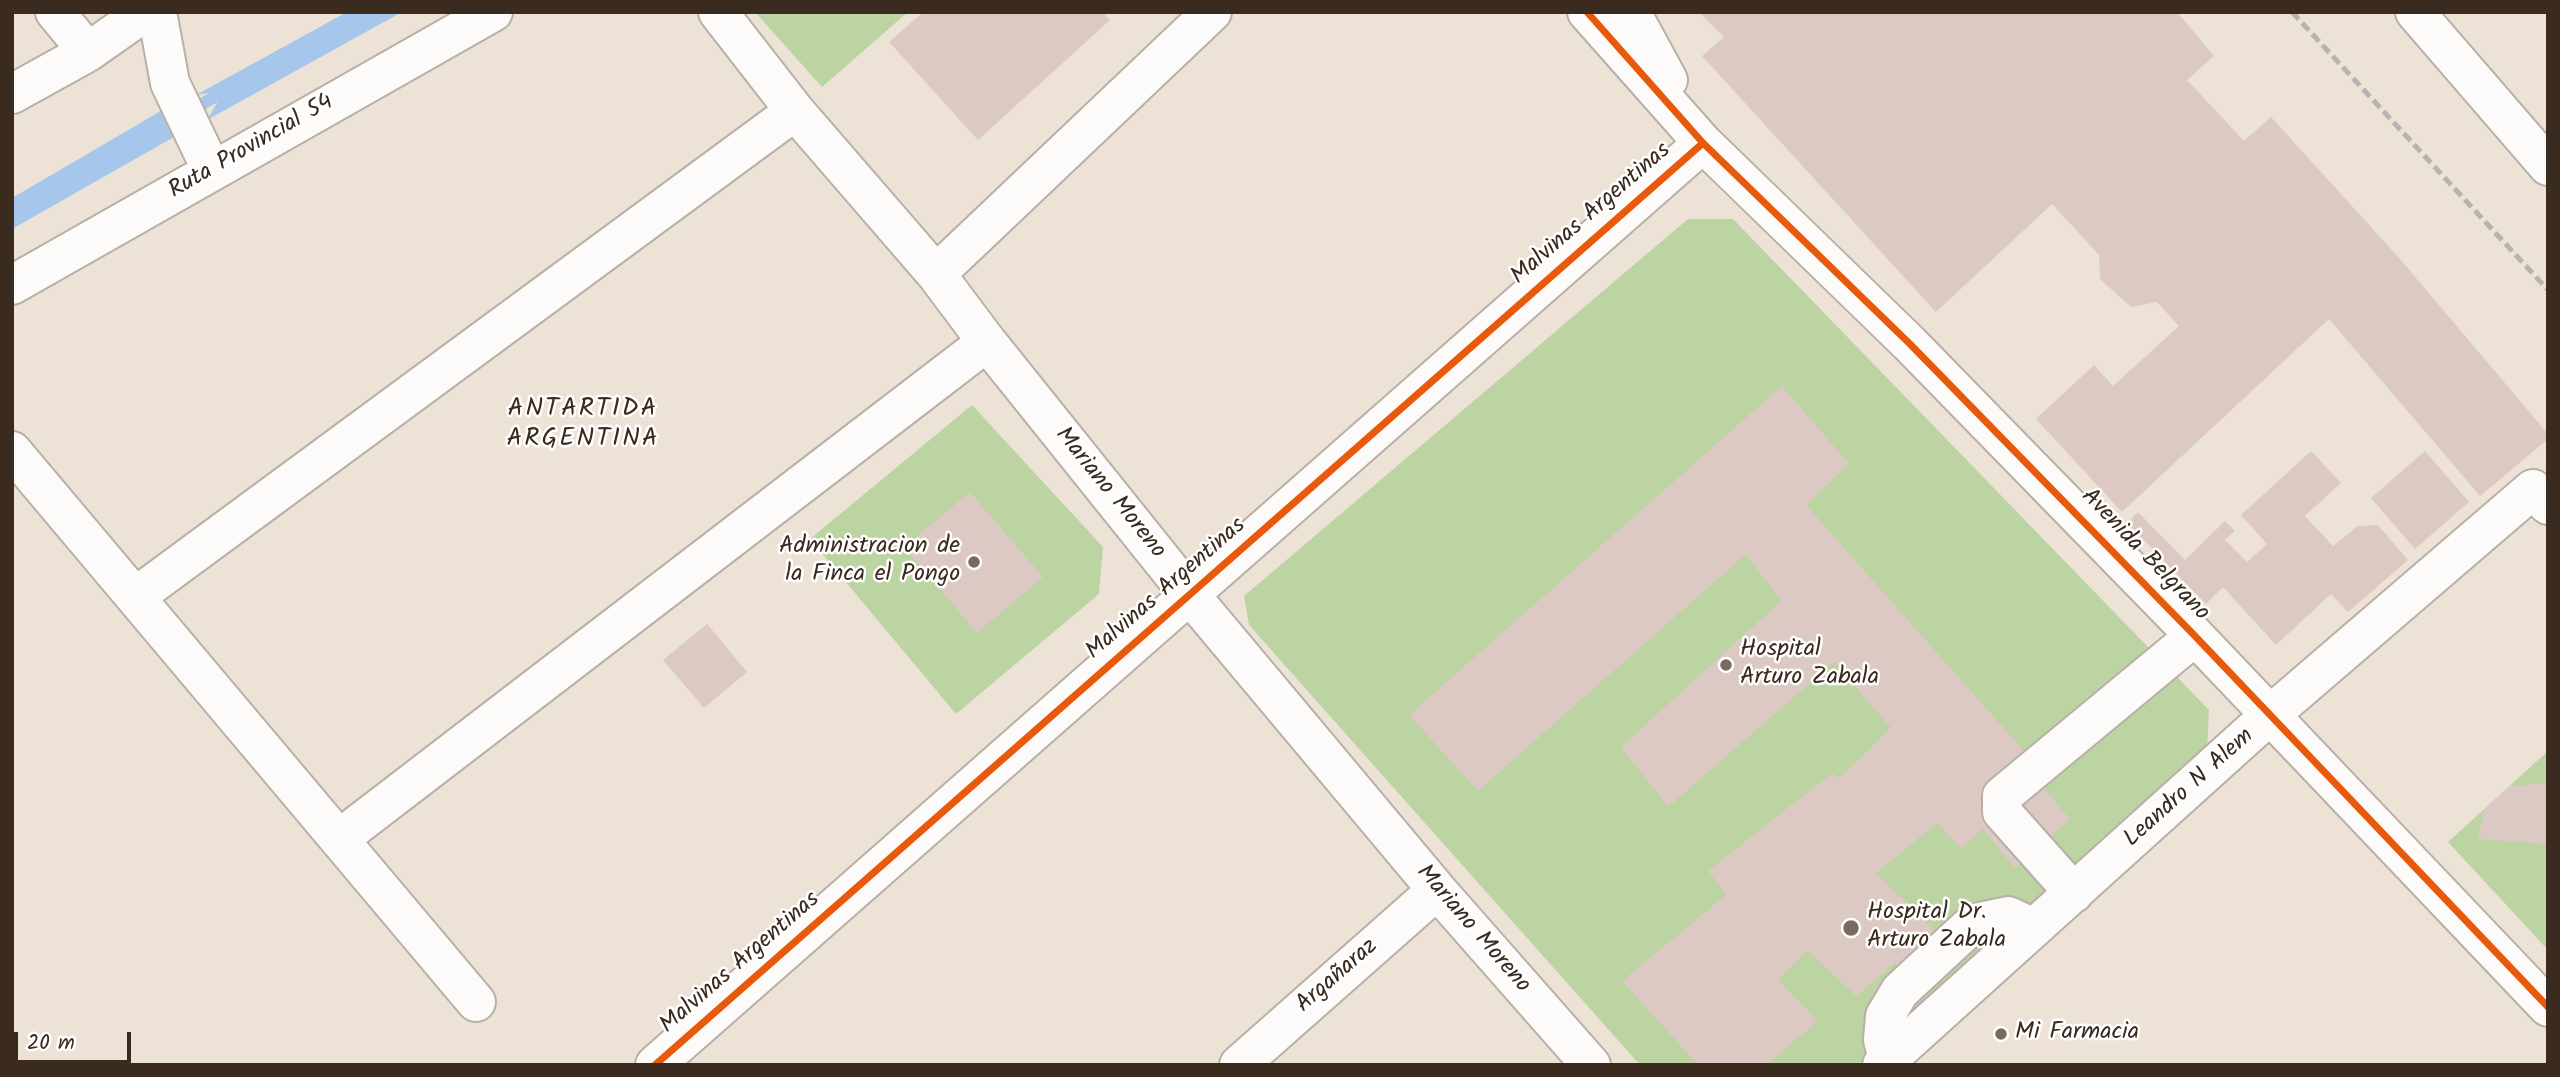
<!DOCTYPE html>
<html>
<head>
<meta charset="utf-8">
<style>
	body { margin:0 }
	#map { position:relative; width:2560px; height:1077px; overflow:hidden; background:#ede2d6; font-family:Kalam,sans-serif }
	canvas { display:block }
	.frame { position:absolute; inset:0; border:14px solid #3b2a1e; pointer-events:none }
	.scale { position:absolute; left:14px; top:1032px; width:117px; height:32px; box-sizing:border-box; border:4px solid #3b2a1e; border-top:0; padding-left:9px; font-size:21px; line-height:24px; white-space:nowrap; color:#3b2a1e; -webkit-text-stroke:5px #fff; paint-order:stroke }
</style>
</head>
<body>
<div id="map">
<canvas width="2560" height="1077"></canvas>
<div class="frame"></div>
<div class="scale">20 m</div>
</div>
<script>
const context = document.querySelector('canvas').getContext('2d');
context.lineJoin = 'round';
function fill(path, color) { context.fillStyle = color; context.fill(path, 'evenodd'); }
function stroke(path, color, width, dash) { context.strokeStyle = color; context.lineWidth = width; context.lineCap = dash ? 'butt' : 'round'; context.setLineDash(dash || []); context.stroke(path); }
function write(font, color, halo, rows, align = 'center') {
  context.font = font + ' Kalam,sans-serif'; context.lineWidth = 5; context.setLineDash([]); context.textBaseline = 'middle'; context.strokeStyle = halo; context.fillStyle = color; for (const [text, x, y, turn = 0] of rows) {
    context.save(); context.translate(x, y); context.rotate((+turn || 0) * Math.PI / 180); context.textAlign = isNaN(turn) ? turn : align; if (halo) context.strokeText(text, 0, 0); context.fillText(text, 0, 0); context.restore();
  }
}
fill(new Path2D(`
	M755,12H908L822,87Z
	M1688,219H1733L2209,710L2207,749L1858,1065H1640L1249,625L1244,596Z
	M972,405L1103,547L1099,594L956,714L810,539Z
	M2548,751V950L2448,842Z`), '#bcd3a2');
fill(new Path2D(`
	M347,12H402L207,120L224,91L196,95Z
	M171,105L181,133L12,229V198Z`), '#a7c6ec');
stroke(new Path2D(`
	M188,112L239,83`), '#a7c6ec', 12);
fill(new Path2D(`
	M923,12H1103L1110,20L978,140L889,42Z
	M1699,12H2177L2214,56L2187,80L2244,141L2271,117L2400,259L2548,434V439L2480,496L2329,319L2122,512L2036,419L2094,365L2113,386L2179,326L2157,302L2131,307L2100,279L2099,255L2052,204L1936,312L1702,56L1724,37Z
	M1782,386L1849,464L1806,505L2040,769L2031,773L2070,819L2015,869L1983,829L1961,848L1937,823L1876,873L1961,957L1920,998L1895,963L1856,996L1807,950L1778,980L1818,1021L1766,1065H1698L1622,981L1726,895L1708,871L1832,773L1839,778L1891,728L1834,662L1668,807L1621,747L1781,601L1746,554L1478,791L1409,715Z
	M2311,451L2341,483L2305,516L2333,546L2358,526L2378,525L2408,560L2348,612L2331,594L2276,645L2223,587L2206,604L2127,523L2138,512L2185,560L2225,521L2235,531L2225,540L2247,562L2267,544L2241,515Z
	M2425,451L2469,502L2415,549L2371,498Z
	M970,492L1043,577L977,633L904,547Z
	M707,624L747,672L704,708L663,660Z
	M2548,783V844L2478,839L2485,808L2510,786Z`), '#dcc9c3');
const minor = new Path2D(`
	M55,12L88,52
	M157,12L170,83L212,171
	M718,12L795,111L936,274L987,342L1190,595L1437,890L1591,1065
	M1587,12L1703,143L1910,344L2195,636L2548,1007
	M1631,12L1668,80
	M2415,12L2548,166
	M12,94L88,52L145,12
	M936,274L1212,12
	M12,285L493,12
	M12,451L476,1002
	M135,597L795,111
	M339,839L987,342
	M2074,893L2002,812V796L2195,636
	M1888,1059L1883,1040L1885,1016L1900,991L1968,928L1984,921L2008,916L2034,928
	M655,1065L1703,143
	M1239,1065L1437,890
	M1882,1065L2270,715L2533,489L2548,505`);
stroke(minor, '#b8b0a7', 42);
stroke(minor, '#fcfbf9', 38);
stroke(new Path2D(`
	M2292,12L2548,290`), '#b7b3b0', 5, [10, 5]);
stroke(new Path2D(`
	M1587,12L1703,143L1910,344L2195,636L2548,1007
	M655,1065L1703,143`), '#e8590c', 7);
for (const [x, y, r, color] of [
	[974,562,7,"#796a5e"],
	[1726,665,7,"#796a5e"],
	[1851,928,9,"#796a5e"],
	[2001,1034,7,"#796a5e"]
]) { const dot = new Path2D(); dot.arc(x, y, r, 0, 2 * Math.PI); context.fillStyle = color; context.fill(dot); stroke(dot, '#fff', 2.5); }
write('24px', '#3b2a1e', '#fff', [
	["Ruta Provincial 54",252,148,-30],
	["Malvinas Argentinas",1592,215,-41],
	["Mariano Moreno",1109,494,51],
	["Avenida Belgrano",2144,556,46],
	["Malvinas Argentinas",1167,590,-41],
	["Leandro N Alem",2190,789,-42],
	["Mariano Moreno",1472,930,49],
	["Malvinas Argentinas",741,964,-41],
	["Argañaraz",1338,977,-41]
]);
write('24px', '#3b2a1e', '#fff', [
	["Administracion de",960,548,"right"],
	["la Finca el Pongo",960,576,"right"],
	["Hospital",1740,651],
	["Arturo Zabala",1740,679],
	["Hospital Dr.",1867,914],
	["Arturo Zabala",1867,942],
	["Mi Farmacia",2015,1034]
], 'left');
context.letterSpacing = '2px';
write('26px', '#3b2a1e', '#fff', [
	["ANTARTIDA",583,411],
	["ARGENTINA",583,441]
]);
context.letterSpacing = '0px';
</script>
</body>
</html>
